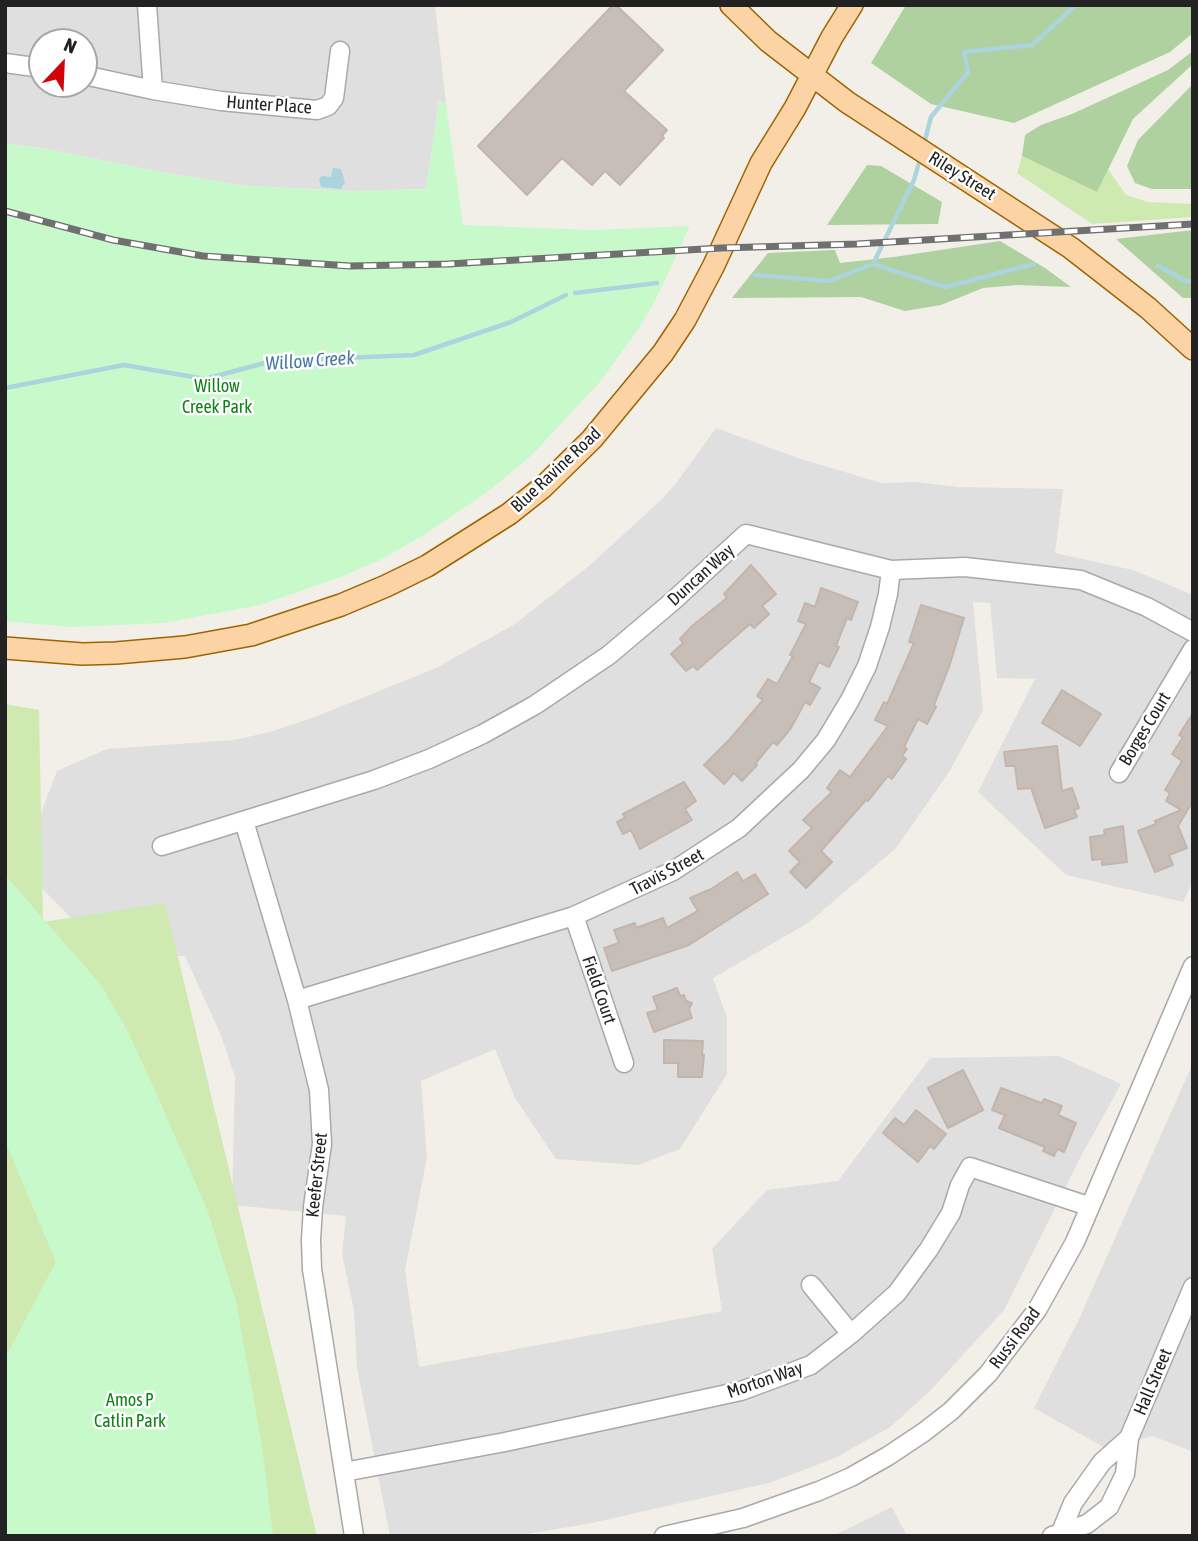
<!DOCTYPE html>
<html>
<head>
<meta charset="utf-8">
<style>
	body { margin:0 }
	#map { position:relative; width:1198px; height:1541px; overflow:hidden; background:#f2efe9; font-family:"Asap Condensed",sans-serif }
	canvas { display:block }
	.frame { position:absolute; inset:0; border:7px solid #222; pointer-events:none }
	.north { position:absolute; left:28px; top:28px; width:70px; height:70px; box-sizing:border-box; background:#fff; border:2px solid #a7a7a7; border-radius:50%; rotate:23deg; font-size:19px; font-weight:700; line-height:28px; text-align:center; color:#222 }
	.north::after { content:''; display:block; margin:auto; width:24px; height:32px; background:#d00309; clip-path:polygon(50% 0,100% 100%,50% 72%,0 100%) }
</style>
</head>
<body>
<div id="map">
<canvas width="1198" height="1541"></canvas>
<div class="frame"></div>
<div class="north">N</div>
</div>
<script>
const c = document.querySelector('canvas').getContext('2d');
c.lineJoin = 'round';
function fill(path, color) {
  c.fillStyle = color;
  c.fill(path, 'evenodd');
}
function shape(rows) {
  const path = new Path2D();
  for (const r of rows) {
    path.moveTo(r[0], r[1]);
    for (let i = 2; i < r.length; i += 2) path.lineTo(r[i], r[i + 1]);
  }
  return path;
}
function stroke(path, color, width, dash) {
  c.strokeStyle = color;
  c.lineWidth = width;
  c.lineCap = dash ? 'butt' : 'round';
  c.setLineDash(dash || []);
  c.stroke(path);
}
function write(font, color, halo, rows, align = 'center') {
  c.font = font + ' "Asap Condensed",sans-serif';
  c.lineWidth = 5;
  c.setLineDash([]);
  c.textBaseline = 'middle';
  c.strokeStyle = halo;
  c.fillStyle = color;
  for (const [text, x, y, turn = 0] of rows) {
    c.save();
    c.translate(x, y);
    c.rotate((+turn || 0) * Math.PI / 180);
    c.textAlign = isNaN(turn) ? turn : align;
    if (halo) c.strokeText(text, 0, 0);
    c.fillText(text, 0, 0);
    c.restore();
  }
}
fill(shape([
	[5,5,435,5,446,104,439,101,426,189,353,191,248,186,165,173,41,148,5,144],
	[42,42,84,42,84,84,42,84],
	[716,428,798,458,881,483,916,482,959,487,1063,489,1055,553,1133,570,1193,595,1193,881,1183,902,1066,875,978,792,1035,679,997,678,990,603,973,602,983,710,949,772,896,848,808,923,713,978,727,1018,727,1074,680,1149,638,1165,556,1159,515,1098,495,1049,421,1081,427,1157,405,1270,419,1367,722,1311,712,1249,767,1190,838,1181,930,1058,1059,1056,1121,1084,1080,1158,1004,1310,930,1391,890,1427,835,1458,769,1483,587,1524,515,1536,390,1536,357,1368,354,1310,342,1254,346,1216,232,1205,235,1077,220,1033,185,956,109,957,34,880,27,849,57,771,107,749,234,740,270,732,315,717,436,668,515,624,590,565,660,501,674,486],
	[1193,1063,1193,1452,1153,1436,1107,1449,1034,1408,1079,1319],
	[892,1507,907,1536,833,1536]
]), '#e0dfdf');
fill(shape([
	[1022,156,1097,192,1108,169,1126,195,1148,202,1193,204,1193,217,1092,224,1017,173],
	[5,704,39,710,43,922,165,903,317,1536,5,1536]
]), '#cfeab1');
fill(shape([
	[906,5,1193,5,1193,33,1170,52,1014,123,931,104,871,63],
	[1193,51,1193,64,1133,119,1097,192,1022,156,1025,135,1041,125,1072,114,1168,70],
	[1193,84,1193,189,1152,189,1135,183,1127,166,1138,140],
	[867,165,881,166,942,202,938,224,827,225],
	[1193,230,1193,298,1183,298,1116,239],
	[1000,241,1045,268,1071,287,1017,285,983,288,941,305,905,311,861,297,732,298,768,253,835,250,840,263,894,257]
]), '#afd09f');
fill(shape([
	[439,100,446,104,463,225,591,230,690,226,655,301,638,330,599,383,533,454,490,490,424,535,380,560,341,577,260,605,163,623,71,627,5,621,5,144,41,148,165,173,248,186,353,191,426,189],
	[5,875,101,985,126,1028,149,1077,207,1209,236,1302,261,1439,273,1536,5,1536,5,1358,56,1262,5,1141]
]), '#c8f9cb');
fill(shape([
	[333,168,341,169,345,182,341,189,321,187,319,178,322,176,331,177]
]), '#abd4de');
stroke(shape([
	[924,144,931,117,968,72,964,52,1032,45,1076,5,1083,5],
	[873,264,914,180,920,159],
	[1158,266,1186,281,1193,282],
	[755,275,829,281,873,264,945,287,1034,264],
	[575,293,657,283],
	[5,388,124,365,205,379,272,361,414,355,511,322,566,295]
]), '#abd4de', 4.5);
const building = shape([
	[613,5,616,5,663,50,624,91,667,130,662,136,664,138,620,185,605,171,592,185,562,158,527,195,478,146,613,5],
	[751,565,776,594,762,606,769,614,754,628,750,624,697,670,693,666,686,671,671,654,683,643,680,639,692,626,727,598,724,594,751,565],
	[821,588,858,602,851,620,847,618,836,646,839,647,829,667,819,662,809,682,820,688,810,705,805,702,791,728,777,745,773,742,755,764,757,765,742,781,734,773,724,784,704,765,730,739,763,700,757,696,768,679,777,684,793,656,790,655,806,624,798,621,805,603,815,607,821,588],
	[921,605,964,618,949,667,934,705,936,707,927,724,918,719,904,747,907,749,902,756,906,759,892,779,888,776,868,801,866,800,821,851,832,862,806,888,790,872,800,862,789,851,812,828,803,820,832,792,827,788,832,781,840,770,850,777,888,726,875,720,884,702,887,704,914,643,909,642,921,605],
	[1062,690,1101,714,1080,746,1042,723,1062,690],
	[1193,713,1193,801,1178,826,1187,848,1169,855,1173,865,1155,872,1138,831,1156,824,1155,821,1181,810,1166,801,1170,793,1165,790,1182,761,1172,754,1183,737,1179,735,1193,713],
	[1057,746,1062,791,1072,788,1079,808,1074,810,1077,817,1045,828,1031,788,1018,789,1015,766,1006,766,1004,752,1057,746],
	[684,782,696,801,685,809,692,820,640,849,631,830,623,834,617,822,625,818,623,814,684,782],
	[1123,826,1127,862,1102,865,1102,859,1092,860,1090,837,1105,835,1104,830,1123,826],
	[737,872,743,881,755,874,768,894,689,945,612,971,604,948,619,943,614,930,635,923,636,928,663,918,667,928,698,911,690,898,711,889,737,872],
	[677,988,680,996,684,995,686,1001,692,1003,689,1009,692,1018,654,1032,647,1013,658,1010,653,997,677,988],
	[664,1040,703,1041,702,1055,704,1055,702,1077,678,1077,678,1063,664,1063,664,1040],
	[963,1070,983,1110,948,1128,928,1088,963,1070],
	[1001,1088,1042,1103,1044,1099,1062,1106,1058,1115,1076,1123,1064,1152,1057,1149,1054,1156,1043,1151,1045,1147,999,1128,1005,1115,992,1110,1001,1088],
	[916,1110,946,1134,934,1149,930,1146,918,1162,883,1133,895,1118,904,1125,916,1110]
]);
fill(building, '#c7beb8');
stroke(building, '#c3b5ab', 2);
const minor = shape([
	[147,5,153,90],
	[5,63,42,68],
	[84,75,153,90,221,101,317,110,328,106,334,98,340,51],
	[1119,773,1193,649],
	[244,821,297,1000,319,1090,322,1144,313,1207,311,1240,312,1269,354,1536],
	[162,846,374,780,429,759,483,734,535,705,609,655,673,601,746,534,891,570,965,567,1081,580,1147,607,1193,632],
	[574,916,624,1063],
	[297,1000,574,916,673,871,739,828,801,770,826,740,850,700,867,666,880,627,888,594,891,570],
	[811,1285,851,1334],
	[344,1472,505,1442,741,1391,811,1365,851,1334,897,1293,929,1249,951,1213,960,1185,970,1167,1088,1206],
	[1061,1532,1073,1503,1102,1462,1129,1438],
	[664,1536,743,1518,819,1491,851,1477,888,1456,924,1432,951,1411,988,1374,1037,1310,1075,1242,1193,966],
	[1052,1536,1087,1524,1109,1507,1125,1474,1129,1438,1193,1287]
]);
const major = shape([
	[731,5,768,41,847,102,1071,248,1148,308,1193,349],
	[5,648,82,654,116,653,185,647,251,635,341,605,386,586,427,566,509,514,543,487,592,439,663,353,685,320,713,267,761,163,795,108,832,37,852,5]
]);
stroke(minor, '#a9a9a9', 21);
stroke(major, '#9d6502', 24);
stroke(minor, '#fff', 18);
stroke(major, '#fbd3a5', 21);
const rail = shape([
	[5,211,113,240,203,256,350,266,448,264,721,248,857,244,1193,224]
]);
stroke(rail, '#707070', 7);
stroke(rail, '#fff', 4.5, [13]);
write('18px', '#222', '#fff', [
	["Hunter Place",269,105,4],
	["Riley Street",962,176,32],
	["Blue Ravine Road",556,470,-43],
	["Duncan Way",701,575,-42],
	["Borges Court",1145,729,-59],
	["Travis Street",667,872,-28],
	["Field Court",599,990,71],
	["Keefer Street",317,1175,-84],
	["Russi Road",1015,1338,-53],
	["Morton Way",765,1380,-19],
	["Hall Street",1153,1382,-67]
]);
write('18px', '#0e8214', '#fff', [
	["Willow",217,386],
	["Creek Park",217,407],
	["Amos P",130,1400],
	["Catlin Park",130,1421]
]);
write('italic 19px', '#4878a1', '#fff', [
	["Willow Creek",310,361,-4]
]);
</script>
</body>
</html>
